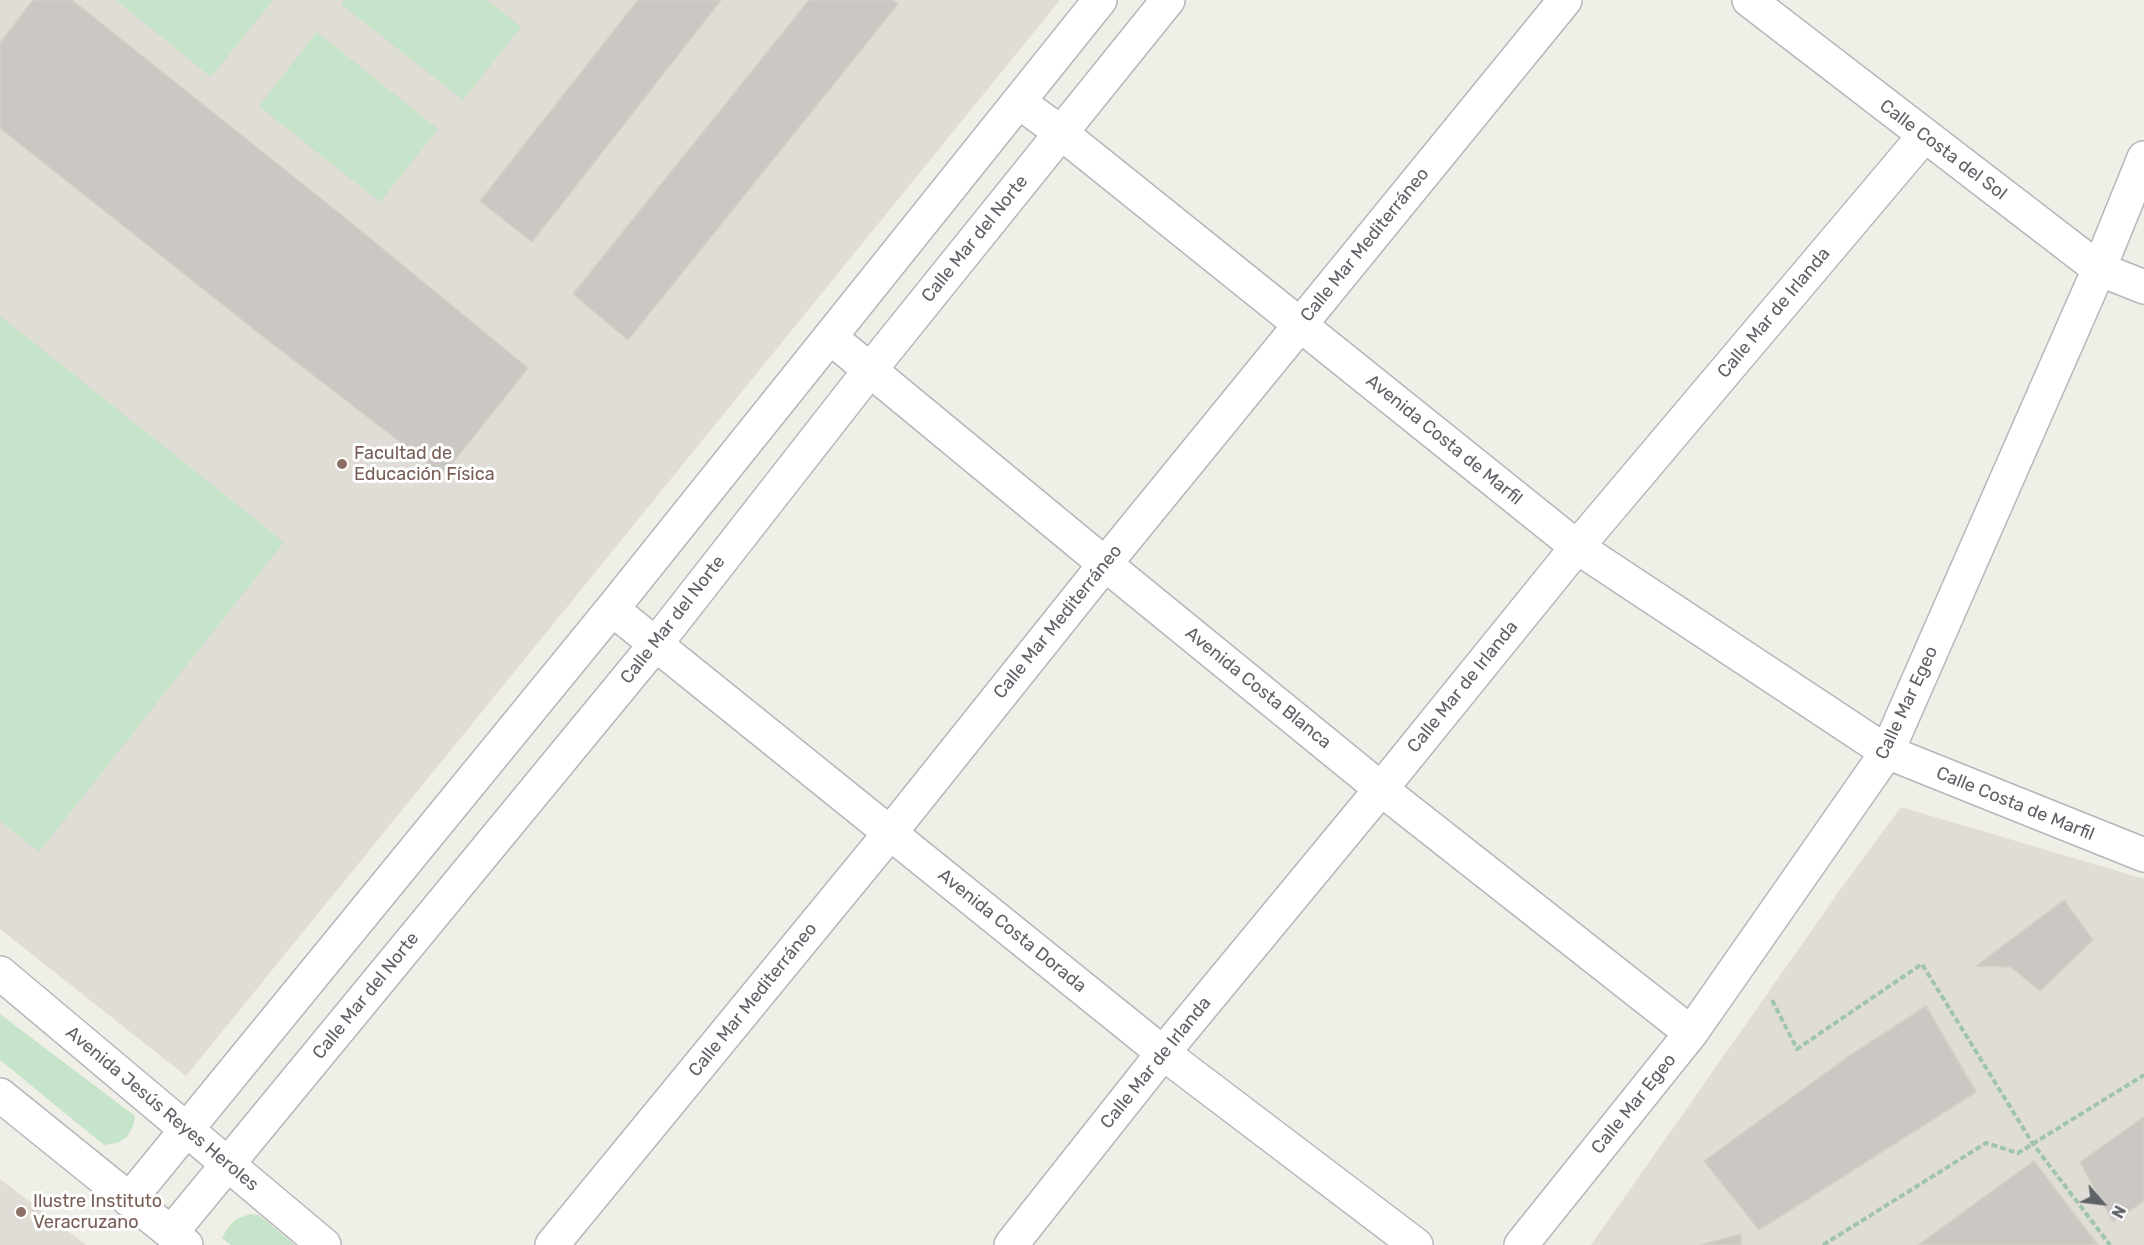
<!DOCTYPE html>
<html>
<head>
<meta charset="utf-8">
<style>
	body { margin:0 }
	#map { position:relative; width:2144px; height:1245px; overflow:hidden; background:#efeee7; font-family:Rubik,sans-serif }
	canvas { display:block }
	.north { position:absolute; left:2072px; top:1173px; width:60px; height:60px; -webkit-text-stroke:4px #fff; paint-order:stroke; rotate:118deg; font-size:16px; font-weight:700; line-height:24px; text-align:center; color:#5e6166 }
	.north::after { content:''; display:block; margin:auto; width:21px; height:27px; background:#5e6166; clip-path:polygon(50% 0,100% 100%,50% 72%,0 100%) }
</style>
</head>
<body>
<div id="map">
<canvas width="2144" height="1245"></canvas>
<div class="north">N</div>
</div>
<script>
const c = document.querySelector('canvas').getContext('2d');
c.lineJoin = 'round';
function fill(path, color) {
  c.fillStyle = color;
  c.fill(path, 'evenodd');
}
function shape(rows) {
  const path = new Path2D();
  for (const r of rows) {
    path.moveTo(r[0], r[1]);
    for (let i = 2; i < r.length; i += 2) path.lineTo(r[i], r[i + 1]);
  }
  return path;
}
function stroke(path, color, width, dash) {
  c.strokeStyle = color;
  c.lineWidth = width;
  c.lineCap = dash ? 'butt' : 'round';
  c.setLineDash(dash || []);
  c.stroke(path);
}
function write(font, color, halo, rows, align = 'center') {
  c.font = font + ' Rubik,sans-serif';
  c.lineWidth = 6;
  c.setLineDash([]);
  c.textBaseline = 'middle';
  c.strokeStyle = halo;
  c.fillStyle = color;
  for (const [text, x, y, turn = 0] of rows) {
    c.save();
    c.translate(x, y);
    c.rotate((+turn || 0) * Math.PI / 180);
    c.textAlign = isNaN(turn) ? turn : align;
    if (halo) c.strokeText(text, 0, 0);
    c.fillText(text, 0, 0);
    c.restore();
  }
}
fill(shape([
	[0,0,1060,0,186,1076,0,929],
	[1901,807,2144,879,2144,1245,1591,1245,1840,890],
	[0,1179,86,1245,0,1245]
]), '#dfddd5');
fill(shape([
	[116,0,273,0,211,77],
	[344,0,487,0,521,27,463,100,341,4],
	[317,32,438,129,380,202,259,106],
	[0,316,284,542,39,852,0,821],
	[0,1014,135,1116,133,1126,127,1137,117,1143,104,1145,0,1060],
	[249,1214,259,1215,295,1245,231,1245,222,1238,227,1229,235,1220]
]), '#c6e4c9');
const building = shape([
	[33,0,72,0,344,217,528,368,443,475,265,338,0,128,0,43,33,0],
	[638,0,721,0,532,242,480,201,638,0],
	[809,0,892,0,898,4,628,340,573,294,809,0],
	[2064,900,2093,940,2040,991,2011,967,1976,966,2064,900],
	[1926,1006,1976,1092,1759,1230,1704,1161,1849,1056,1926,1006],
	[2144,1117,2144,1201,2113,1222,2080,1162,2144,1117],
	[2034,1161,2098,1245,1918,1245,2034,1161],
	[1741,1234,1741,1245,1700,1245,1741,1234]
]);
fill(building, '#cbc8c4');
stroke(building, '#d3d0c6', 1.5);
const minor = shape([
	[1749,0,2099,269,2144,287],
	[1019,102,1060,132,1577,547,1887,752,2144,855],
	[830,337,1105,564,1381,789,1691,1033],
	[612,609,1163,1053,1416,1245],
	[0,973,324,1245],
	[0,1095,186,1245],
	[129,1200,612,609,1100,0],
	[171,1233,655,645,870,370,1168,0],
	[552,1245,890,833,1105,564,1565,0],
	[1011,1245,1163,1053,1381,789,1577,547,1924,136],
	[1521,1245,1691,1033,1887,752,2099,269,2144,158]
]);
stroke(minor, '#b4b6ba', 36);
stroke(shape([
	[1772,1000,1797,1049,1922,964,2033,1144,2110,1245],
	[1823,1245,1986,1143,2018,1153,2144,1075]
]), '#a0c4ae', 4, [6, 3]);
stroke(minor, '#fff', 33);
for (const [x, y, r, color] of [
	[342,464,6,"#8d6e63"],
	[21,1212,6,"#8d6e63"]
]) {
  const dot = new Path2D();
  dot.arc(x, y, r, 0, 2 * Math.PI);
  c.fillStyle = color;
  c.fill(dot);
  stroke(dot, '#fff', 2);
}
write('18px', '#5e6166', '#fff', [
	["Calle Costa del Sol",1943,150,37],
	["Calle Mar del Norte",975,239,-51],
	["Calle Mar Mediterráneo",1365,245,-51],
	["Calle Mar de Irlanda",1774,313,-50],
	["Avenida Costa de Marfil",1444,440,39],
	["Calle Mar del Norte",673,620,-52],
	["Calle Mar Mediterráneo",1058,622,-51],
	["Calle Mar de Irlanda",1463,687,-51],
	["Avenida Costa Blanca",1258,688,39],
	["Calle Mar Egeo",1907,703,-65],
	["Calle Costa de Marfil",2015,804,22],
	["Avenida Costa Dorada",1012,931,39],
	["Calle Mar del Norte",366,996,-51],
	["Calle Mar Mediterráneo",753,1000,-51],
	["Calle Mar de Irlanda",1156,1063,-51],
	["Calle Mar Egeo",1634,1104,-51],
	["Avenida Jesús Reyes Heroles",162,1109,40]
]);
write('18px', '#785e54', '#fff', [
	["Facultad de",354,454],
	["Educación Física",354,475],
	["Ilustre Instituto",33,1202],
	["Veracruzano",33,1223]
], 'left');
</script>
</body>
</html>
